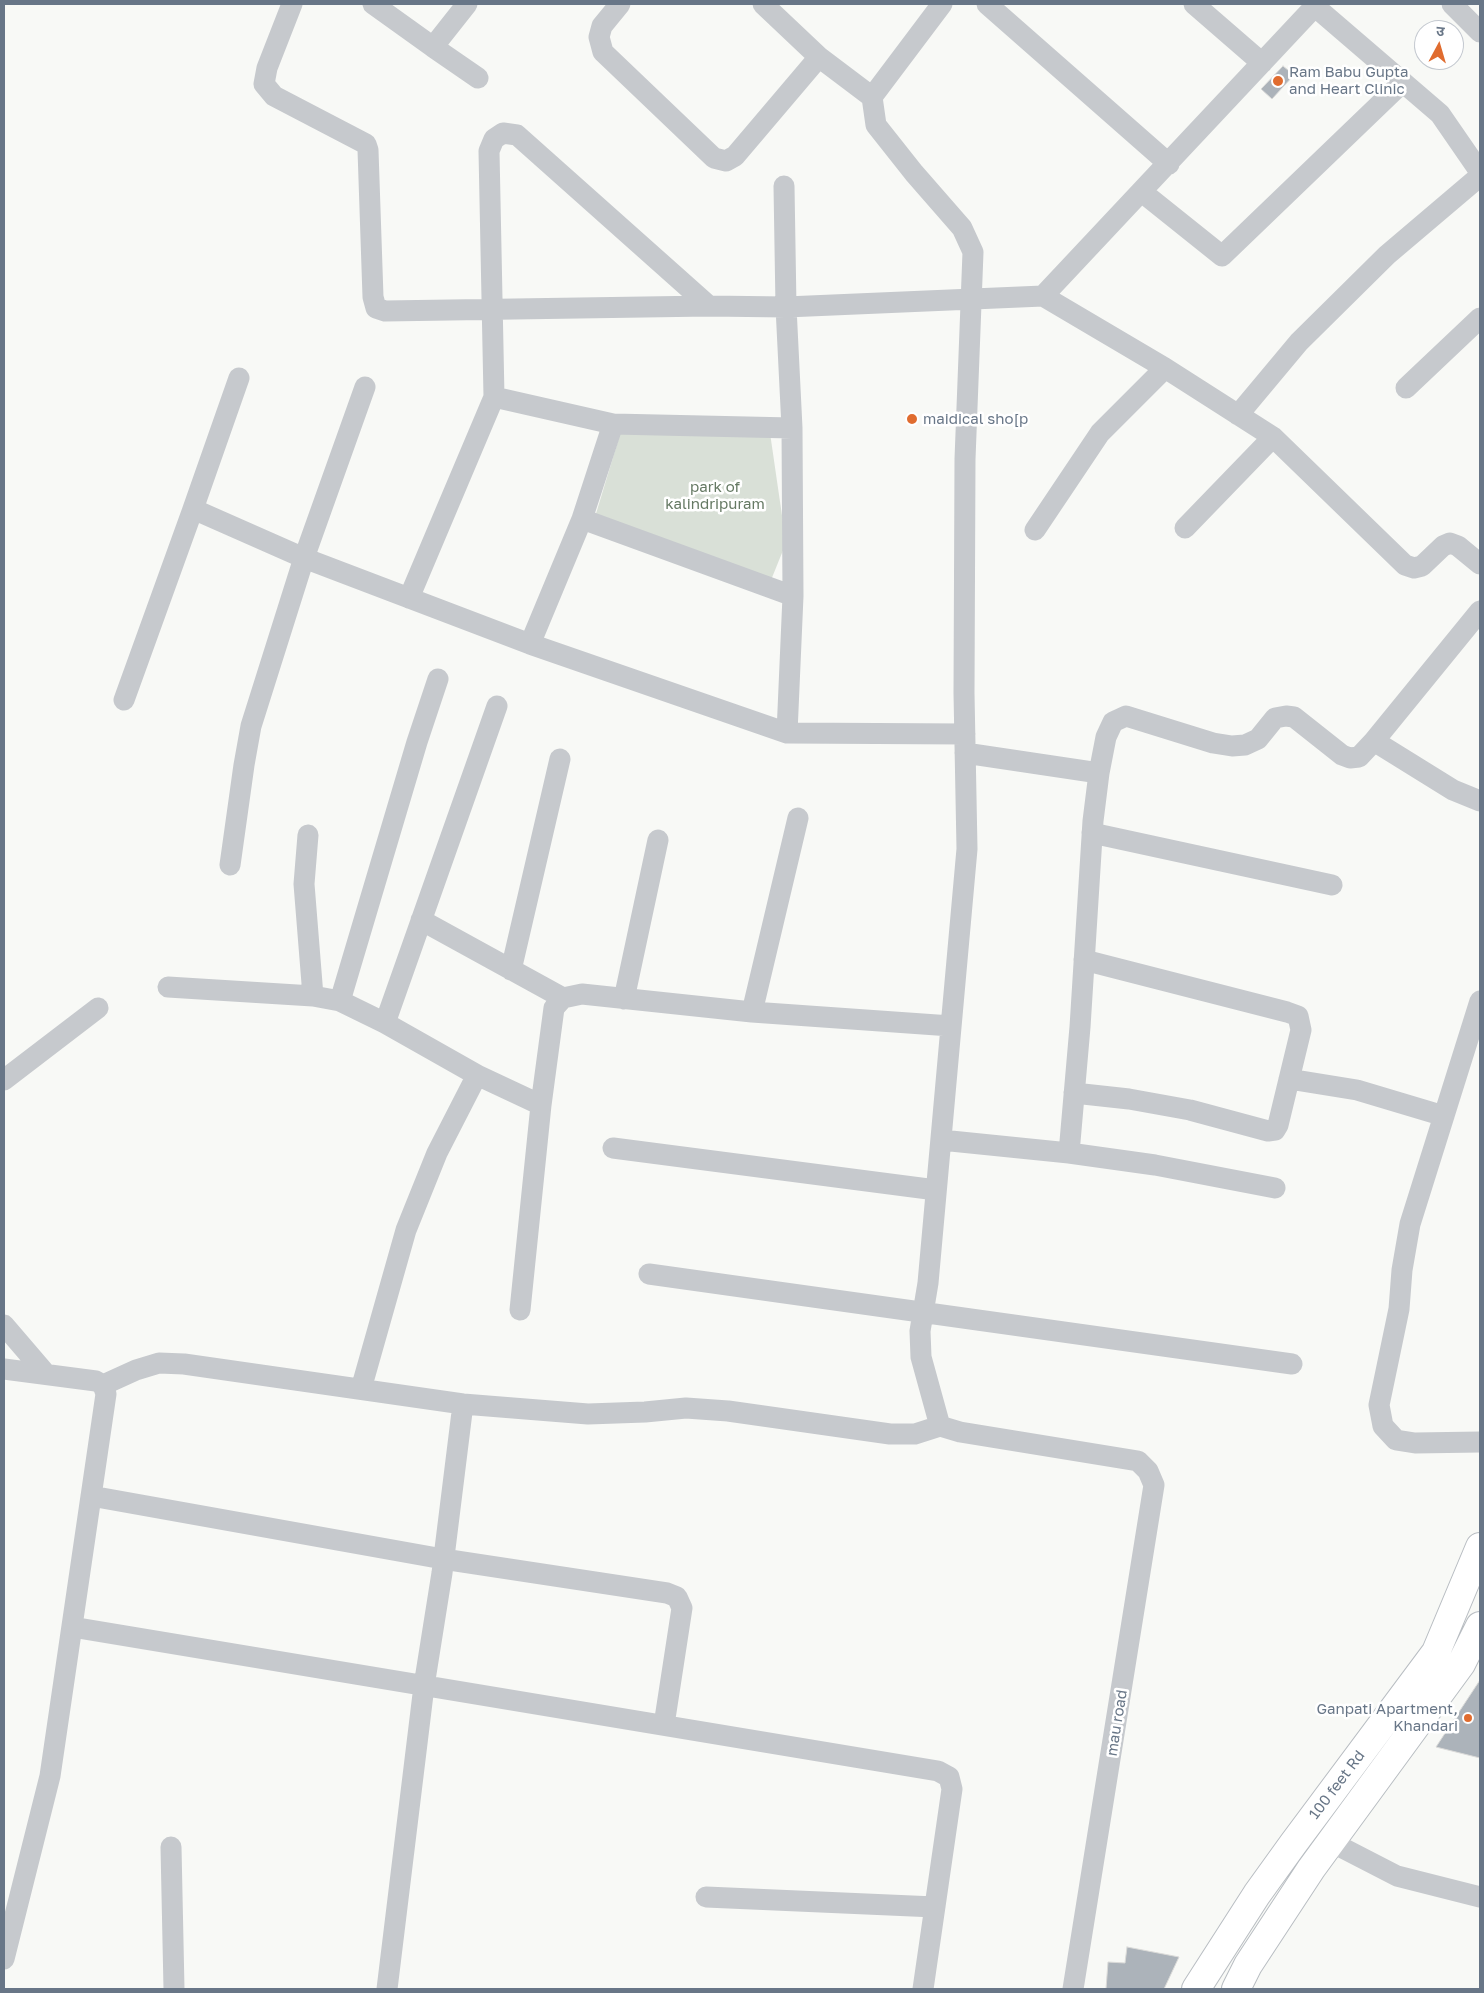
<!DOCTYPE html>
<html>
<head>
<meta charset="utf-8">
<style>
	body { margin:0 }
	#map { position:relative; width:1484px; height:1993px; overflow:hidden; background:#f8f9f6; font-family:"Golos Text","Noto Sans Devanagari",sans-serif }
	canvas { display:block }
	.frame { position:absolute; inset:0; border:5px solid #687687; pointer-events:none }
	.north { position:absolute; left:1414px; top:20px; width:50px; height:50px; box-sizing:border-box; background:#fff; border:1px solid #c3c8cf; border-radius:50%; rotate:6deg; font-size:14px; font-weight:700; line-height:20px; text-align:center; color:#687687 }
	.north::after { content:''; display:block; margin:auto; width:18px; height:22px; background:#e06c2f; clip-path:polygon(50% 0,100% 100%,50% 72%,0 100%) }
</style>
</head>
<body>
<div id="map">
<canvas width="1484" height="1993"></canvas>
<div class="frame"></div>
<div class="north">उ</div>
</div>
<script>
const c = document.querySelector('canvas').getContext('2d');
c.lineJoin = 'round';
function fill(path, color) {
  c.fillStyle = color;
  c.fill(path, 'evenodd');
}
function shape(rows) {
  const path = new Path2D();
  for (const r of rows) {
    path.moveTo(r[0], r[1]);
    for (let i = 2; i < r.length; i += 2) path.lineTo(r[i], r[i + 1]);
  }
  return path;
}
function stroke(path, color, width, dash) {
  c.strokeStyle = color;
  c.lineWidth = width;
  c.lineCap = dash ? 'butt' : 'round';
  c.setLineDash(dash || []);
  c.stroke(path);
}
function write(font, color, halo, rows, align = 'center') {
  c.font = font + ' "Golos Text",sans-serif';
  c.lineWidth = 5;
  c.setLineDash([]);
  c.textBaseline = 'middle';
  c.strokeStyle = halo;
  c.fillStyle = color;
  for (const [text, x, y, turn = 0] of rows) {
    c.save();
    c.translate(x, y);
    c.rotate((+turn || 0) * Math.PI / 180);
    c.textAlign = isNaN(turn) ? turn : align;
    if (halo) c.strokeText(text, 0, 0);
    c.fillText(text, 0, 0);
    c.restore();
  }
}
fill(shape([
	[621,431,770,433,786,543,769,585,595,517]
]), '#d9e0d7');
const building = shape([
	[1283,66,1294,75,1272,99,1261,89,1283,66],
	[1480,1680,1480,1758,1436,1747,1480,1680],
	[1127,1947,1179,1957,1164,1989,1106,1989,1108,1962,1125,1963,1127,1947]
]);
fill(building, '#acb3ba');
stroke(building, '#dadad8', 1);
const secondary = shape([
	[1196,1989,1257,1894,1293,1844,1436,1652,1480,1547],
	[1236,1989,1248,1965,1311,1869,1461,1664,1480,1626]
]);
stroke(secondary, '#b8bdc2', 30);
stroke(shape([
	[292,4,267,68,264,84,274,96,366,144,368,150,373,297,376,308,385,311,709,306,786,307,1043,296,1317,4],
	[373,4,433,47,467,4],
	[620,4,602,26,599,37,603,52,714,158,726,161,735,156,819,57,763,4],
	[942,4,872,97,876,125,914,173,962,228,973,252,965,459,964,693,967,849,928,1283,920,1331,921,1357,940,1426,960,1432,1138,1461,1148,1471,1154,1485,1073,1989],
	[987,4,1169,164],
	[1194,4,1262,63],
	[1312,4,1440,114,1480,172],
	[1452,4,1480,32],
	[433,47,478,78],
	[819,57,872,97],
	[784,186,786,307,792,428],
	[1142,192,1222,256,1403,82],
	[1043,296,1165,368,1273,437,1405,565,1414,568,1422,566,1443,546,1450,543,1458,546,1480,564],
	[239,378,193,509,304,558,530,644,787,733,965,734],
	[1406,388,1480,318],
	[1238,415,1299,342,1387,255,1480,176],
	[613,424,582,519,793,596,792,428,613,424,494,397,489,151,494,139,503,133,517,135,709,306],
	[1185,528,1273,437],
	[1035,530,1100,433,1165,368],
	[409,598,494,397],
	[1480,611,1374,741,1453,790,1480,801],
	[530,644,582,519],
	[124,700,193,509],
	[787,733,793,596],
	[965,753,1099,773],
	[1092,833,1332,885],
	[308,835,304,884,313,996],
	[230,865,244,765,251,726,304,558,365,387],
	[421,920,563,998],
	[511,970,560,759],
	[168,987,313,996,340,1001,385,1023,477,1075],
	[624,999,658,840],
	[340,1001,417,742,438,679],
	[1480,1001,1410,1224,1402,1270,1399,1309,1379,1405,1383,1426,1396,1440,1415,1443,1480,1442],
	[752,1012,798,818],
	[385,1023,497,706],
	[1289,1079,1357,1090,1444,1116],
	[4,1080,98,1008],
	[1074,1093,1129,1099,1190,1110,1268,1131,1275,1130,1278,1125,1301,1030,1298,1016,1287,1012,1084,960],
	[541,1105,554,1008,563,998,582,994,752,1012,951,1026],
	[941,1140,1069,1153,1155,1165,1275,1188],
	[613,1148,936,1190],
	[1069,1153,1080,1027,1093,821,1099,773,1106,737,1113,722,1126,716,1213,743,1232,746,1245,745,1258,739,1275,718,1286,716,1294,717,1342,755,1350,758,1359,757,1374,741],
	[649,1274,1292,1364],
	[4,1325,46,1374],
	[4,1369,96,1381,103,1385,106,1394,50,1776,4,1959],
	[103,1385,136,1370,159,1363,184,1364,463,1404,588,1414,645,1412,686,1408,728,1411,890,1434,915,1434,940,1426],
	[361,1389,406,1230,437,1153,477,1075,541,1105,520,1310],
	[91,1496,443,1559,667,1593,677,1597,682,1608,664,1725],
	[72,1627,938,1771,949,1777,952,1789,923,1989],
	[1331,1842,1397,1876,1480,1897],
	[171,1847,174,1989],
	[706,1897,935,1907],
	[387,1989,424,1686,442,1573,463,1404]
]), '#c6c9cd', 21);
stroke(secondary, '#fff', 28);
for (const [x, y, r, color] of [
	[1278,81,6,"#e06c2f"],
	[912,419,6,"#e06c2f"],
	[1468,1718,5,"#e06c2f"]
]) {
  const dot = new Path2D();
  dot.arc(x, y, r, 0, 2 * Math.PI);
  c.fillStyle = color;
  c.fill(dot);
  stroke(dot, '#fff', 2);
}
write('15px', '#687687', '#fff', [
	["Ram Babu Gupta",1289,72],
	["and Heart Clinic",1289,89],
	["maidical sho[p",923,419],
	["Ganpati Apartment,",1458,1709,"right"],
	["Khandari",1458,1726,"right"]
], 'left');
write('15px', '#657963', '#fff', [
	["park of",715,487],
	["kalindripuram",715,504]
]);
write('15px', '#687687', '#fff', [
	["mau road",1117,1723,-81],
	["100 feet Rd",1337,1785,-53]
]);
</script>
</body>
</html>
